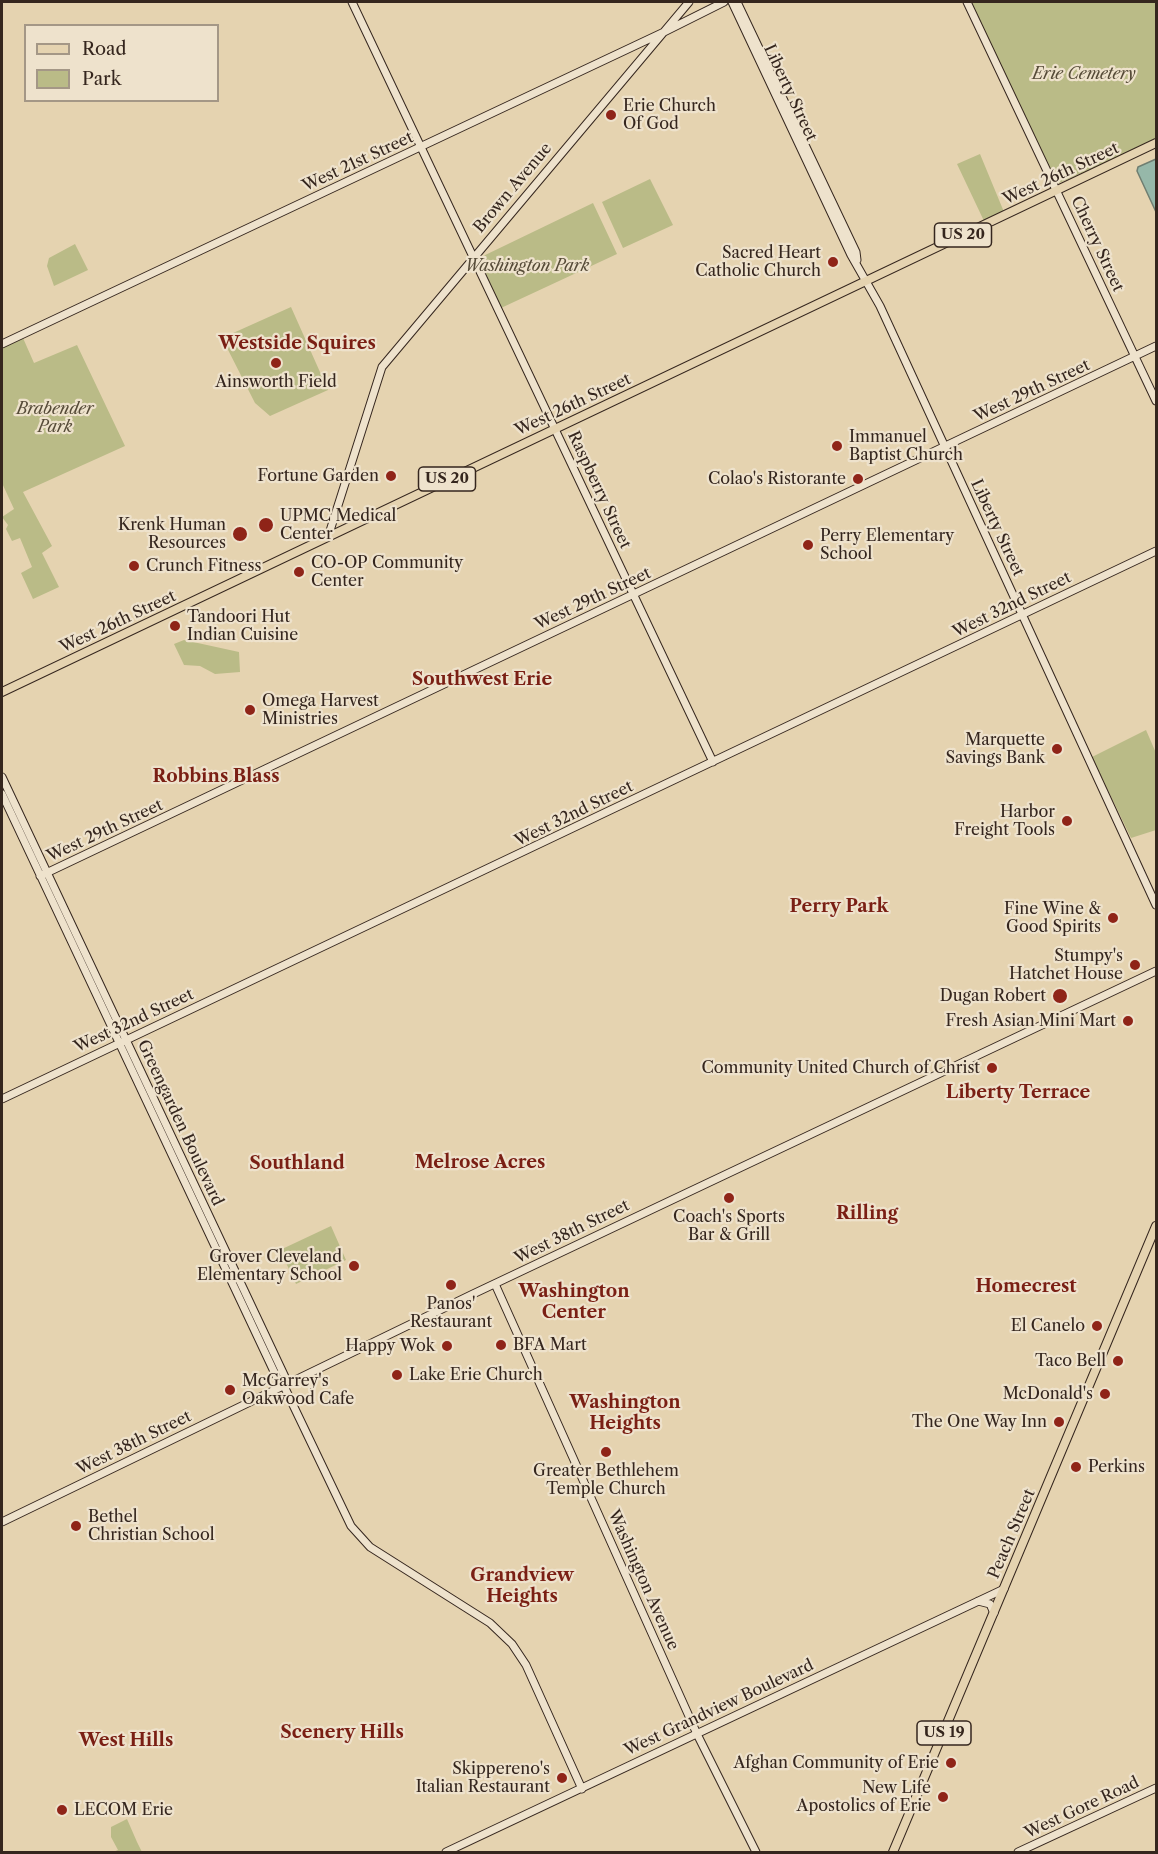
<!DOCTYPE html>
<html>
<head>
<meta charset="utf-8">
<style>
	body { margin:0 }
	#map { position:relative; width:1158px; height:1854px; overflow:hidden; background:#e5d3b0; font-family:"Libre Caslon Text",serif }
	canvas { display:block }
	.frame { position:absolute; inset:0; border:3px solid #35261e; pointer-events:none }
	.legend { position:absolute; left:24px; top:24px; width:195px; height:78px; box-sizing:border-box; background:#eee2cc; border:2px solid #a49786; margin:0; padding:8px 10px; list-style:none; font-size:18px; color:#35261e }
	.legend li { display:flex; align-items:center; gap:12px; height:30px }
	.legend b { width:30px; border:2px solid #a49786 }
</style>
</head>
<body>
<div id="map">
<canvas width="1158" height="1854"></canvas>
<div class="frame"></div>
<ul class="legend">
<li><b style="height:8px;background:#e5d3b0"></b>Road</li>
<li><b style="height:16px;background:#babb87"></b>Park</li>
</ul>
</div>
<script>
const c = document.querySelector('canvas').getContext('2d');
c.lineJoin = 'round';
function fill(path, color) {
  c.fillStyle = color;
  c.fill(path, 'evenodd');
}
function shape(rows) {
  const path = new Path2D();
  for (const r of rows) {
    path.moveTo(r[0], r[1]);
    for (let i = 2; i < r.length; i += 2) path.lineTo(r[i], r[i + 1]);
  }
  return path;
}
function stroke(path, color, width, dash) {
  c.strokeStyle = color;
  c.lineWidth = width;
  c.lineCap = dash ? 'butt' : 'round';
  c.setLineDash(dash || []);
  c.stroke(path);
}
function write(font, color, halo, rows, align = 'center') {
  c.font = font + ' "Libre Caslon Text",serif';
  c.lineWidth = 4.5;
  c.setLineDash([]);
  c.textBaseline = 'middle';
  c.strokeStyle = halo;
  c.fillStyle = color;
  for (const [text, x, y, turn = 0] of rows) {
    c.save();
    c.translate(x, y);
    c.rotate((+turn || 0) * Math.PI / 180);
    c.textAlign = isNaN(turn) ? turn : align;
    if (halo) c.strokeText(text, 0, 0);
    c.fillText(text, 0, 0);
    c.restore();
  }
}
fill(shape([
	[970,2,1156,2,1156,140,1057,184],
	[980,154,1004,212,984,221,957,164],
	[650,179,673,225,623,248,602,202],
	[593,203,617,254,501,308,479,258],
	[75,244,88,270,54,286,47,266,49,258],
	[291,307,328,390,270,416,255,403,222,338],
	[23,338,34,363,77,345,125,446,23,492,52,546,42,553,59,587,33,599,21,573,32,567,20,538,12,541,6,529,8,525,2,517,14,509,2,483,2,347],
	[184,640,239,652,240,672,215,674,200,666,184,665,174,644],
	[1146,730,1156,753,1156,830,1131,838,1092,757],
	[331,1226,346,1260,296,1284,280,1250],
	[127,1819,137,1842,142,1852,113,1852,118,1850,111,1837,111,1827]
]), '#babb87');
const water = shape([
	[1156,159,1156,212,1137,171,1138,167,1156,159]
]);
fill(water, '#96b8a9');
stroke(water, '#6f7e71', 1.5);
const secondary = shape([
	[352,2,713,762],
	[732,2,851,255,880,306,1156,905],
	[737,2,856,252,857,260],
	[967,2,1156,401],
	[2,344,664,32,724,2],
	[328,537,382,367,689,2],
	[2,777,285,1377,282,1381],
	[2,794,278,1380,282,1381],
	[40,876,1156,346],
	[2,1099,1156,551],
	[495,1284,697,1734,756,1852],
	[283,1384,351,1526,370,1547,490,1623,512,1644,526,1665,582,1789],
	[2,1522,473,1294,1156,971],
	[978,1601,990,1604,994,1613],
	[446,1852,1004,1589],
	[1018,1852,1156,1788]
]);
const primary = shape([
	[2,692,1156,143],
	[893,1852,1156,1226]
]);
stroke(secondary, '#35261e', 9);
stroke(primary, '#35261e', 10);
stroke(secondary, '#eee2cc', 7);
stroke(primary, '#e5d3b0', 8);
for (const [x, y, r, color] of [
	[611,115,6,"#8f2418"],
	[833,262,6,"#8f2418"],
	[276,363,6,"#8f2418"],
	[837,446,6,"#8f2418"],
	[391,476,6,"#8f2418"],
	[858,479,6,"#8f2418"],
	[266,525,8,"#8f2418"],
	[240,534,8,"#8f2418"],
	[808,545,6,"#8f2418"],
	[134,566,6,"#8f2418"],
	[299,572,6,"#8f2418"],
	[175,626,6,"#8f2418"],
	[250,710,6,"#8f2418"],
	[1057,749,6,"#8f2418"],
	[1067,821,6,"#8f2418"],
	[1113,918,6,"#8f2418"],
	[1135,965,6,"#8f2418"],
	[1060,996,8,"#8f2418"],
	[1128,1021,6,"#8f2418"],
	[992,1068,6,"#8f2418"],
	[729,1198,6,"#8f2418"],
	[354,1266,6,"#8f2418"],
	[451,1285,6,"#8f2418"],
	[1097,1326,6,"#8f2418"],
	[501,1345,6,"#8f2418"],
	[447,1346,6,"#8f2418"],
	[1118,1361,6,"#8f2418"],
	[397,1375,6,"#8f2418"],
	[230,1390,6,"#8f2418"],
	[1105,1394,6,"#8f2418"],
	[1059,1422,6,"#8f2418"],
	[606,1452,6,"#8f2418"],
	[1076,1467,6,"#8f2418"],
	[76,1526,6,"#8f2418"],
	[951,1763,6,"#8f2418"],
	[562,1778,6,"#8f2418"],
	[943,1797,6,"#8f2418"],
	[62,1810,6,"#8f2418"]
]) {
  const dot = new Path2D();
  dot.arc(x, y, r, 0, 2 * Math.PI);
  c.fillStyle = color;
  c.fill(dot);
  stroke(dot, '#eee2cc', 2);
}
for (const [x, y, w] of [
	[963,235,57],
	[447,479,57],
	[944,1733,54]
]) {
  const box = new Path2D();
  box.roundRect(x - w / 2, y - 12, w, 24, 4.5);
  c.fillStyle = '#eee2cc';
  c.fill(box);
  stroke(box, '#35261e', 1.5);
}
write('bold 15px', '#35261e', null, [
	["US 20",963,235],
	["US 20",447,479],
	["US 19",944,1733]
]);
write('italic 16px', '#564b38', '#eee2cc', [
	["Erie Cemetery",1084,74],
	["Washington Park",527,266],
	["Brabender",55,409],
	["Park",55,427]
]);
write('16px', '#35261e', '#eee2cc', [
	["Liberty Street",790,93,65],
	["West 21st Street",358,162,-25],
	["West 26th Street",1061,174,-25],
	["Brown Avenue",513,188,-50],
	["Cherry Street",1097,244,65],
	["West 29th Street",1032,391,-25],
	["West 26th Street",573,405,-25],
	["Raspberry Street",599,490,65],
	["Liberty Street",997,528,65],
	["West 29th Street",593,599,-25],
	["West 32nd Street",1012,605,-26],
	["West 26th Street",118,622,-25],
	["West 32nd Street",574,814,-26],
	["West 29th Street",105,831,-25],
	["West 32nd Street",134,1021,-25],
	["Greengarden Boulevard",180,1123,65],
	["West 38th Street",572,1232,-26],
	["West 38th Street",134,1443,-26],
	["Peach Street",1012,1534,-67],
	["Washington Avenue",643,1580,66],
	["West Grandview Boulevard",719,1708,-25],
	["West Gore Road",1082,1808,-25]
]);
write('16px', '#35261e', '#eee2cc', [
	["Erie Church",623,106,"left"],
	["Of God",623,124,"left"],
	["Sacred Heart",821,253],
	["Catholic Church",821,271],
	["Ainsworth Field",276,382,"center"],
	["Immanuel",849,437,"left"],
	["Baptist Church",849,455,"left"],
	["Fortune Garden",379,476],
	["Colao's Ristorante",846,479],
	["UPMC Medical",280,516,"left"],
	["Center",280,534,"left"],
	["Krenk Human",226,525],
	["Resources",226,543],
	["Perry Elementary",820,536,"left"],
	["School",820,554,"left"],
	["CO-OP Community",311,563,"left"],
	["Center",311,581,"left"],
	["Crunch Fitness",146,566,"left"],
	["Tandoori Hut",187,617,"left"],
	["Indian Cuisine",187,635,"left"],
	["Omega Harvest",262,701,"left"],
	["Ministries",262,719,"left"],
	["Marquette",1045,740],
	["Savings Bank",1045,758],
	["Harbor",1055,812],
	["Freight Tools",1055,830],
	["Fine Wine &",1101,909],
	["Good Spirits",1101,927],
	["Stumpy's",1123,956],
	["Hatchet House",1123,974],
	["Dugan Robert",1046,996],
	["Fresh Asian Mini Mart",1116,1021],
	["Community United Church of Christ",980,1068],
	["Coach's Sports",729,1217,"center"],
	["Bar & Grill",729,1235,"center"],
	["Grover Cleveland",342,1257],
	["Elementary School",342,1275],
	["Panos'",451,1304,"center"],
	["Restaurant",451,1322,"center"],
	["El Canelo",1085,1326],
	["BFA Mart",513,1345,"left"],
	["Happy Wok",435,1346],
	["Taco Bell",1106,1361],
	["Lake Erie Church",409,1375,"left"],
	["McGarrey's",242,1381,"left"],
	["Oakwood Cafe",242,1399,"left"],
	["McDonald's",1093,1394],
	["The One Way Inn",1047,1422],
	["Perkins",1088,1467,"left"],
	["Greater Bethlehem",606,1471,"center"],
	["Temple Church",606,1489,"center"],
	["Bethel",88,1517,"left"],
	["Christian School",88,1535,"left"],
	["Afghan Community of Erie",939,1763],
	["Skippereno's",550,1769],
	["Italian Restaurant",550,1787],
	["New Life",931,1788],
	["Apostolics of Erie",931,1806],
	["LECOM Erie",74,1810,"left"]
], 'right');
write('bold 18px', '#7a1f14', '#eee2cc', [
	["Westside Squires",297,344],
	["Southwest Erie",482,680],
	["Robbins Blass",216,777],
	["Perry Park",839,907],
	["Liberty Terrace",1018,1093],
	["Melrose Acres",480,1163],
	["Southland",297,1164],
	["Rilling",867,1214],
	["Homecrest",1026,1287],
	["Washington",574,1292],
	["Center",574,1313],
	["Washington",625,1403],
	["Heights",625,1424],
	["Grandview",522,1576],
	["Heights",522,1597],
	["Scenery Hills",342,1733],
	["West Hills",126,1741]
]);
</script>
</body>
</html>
